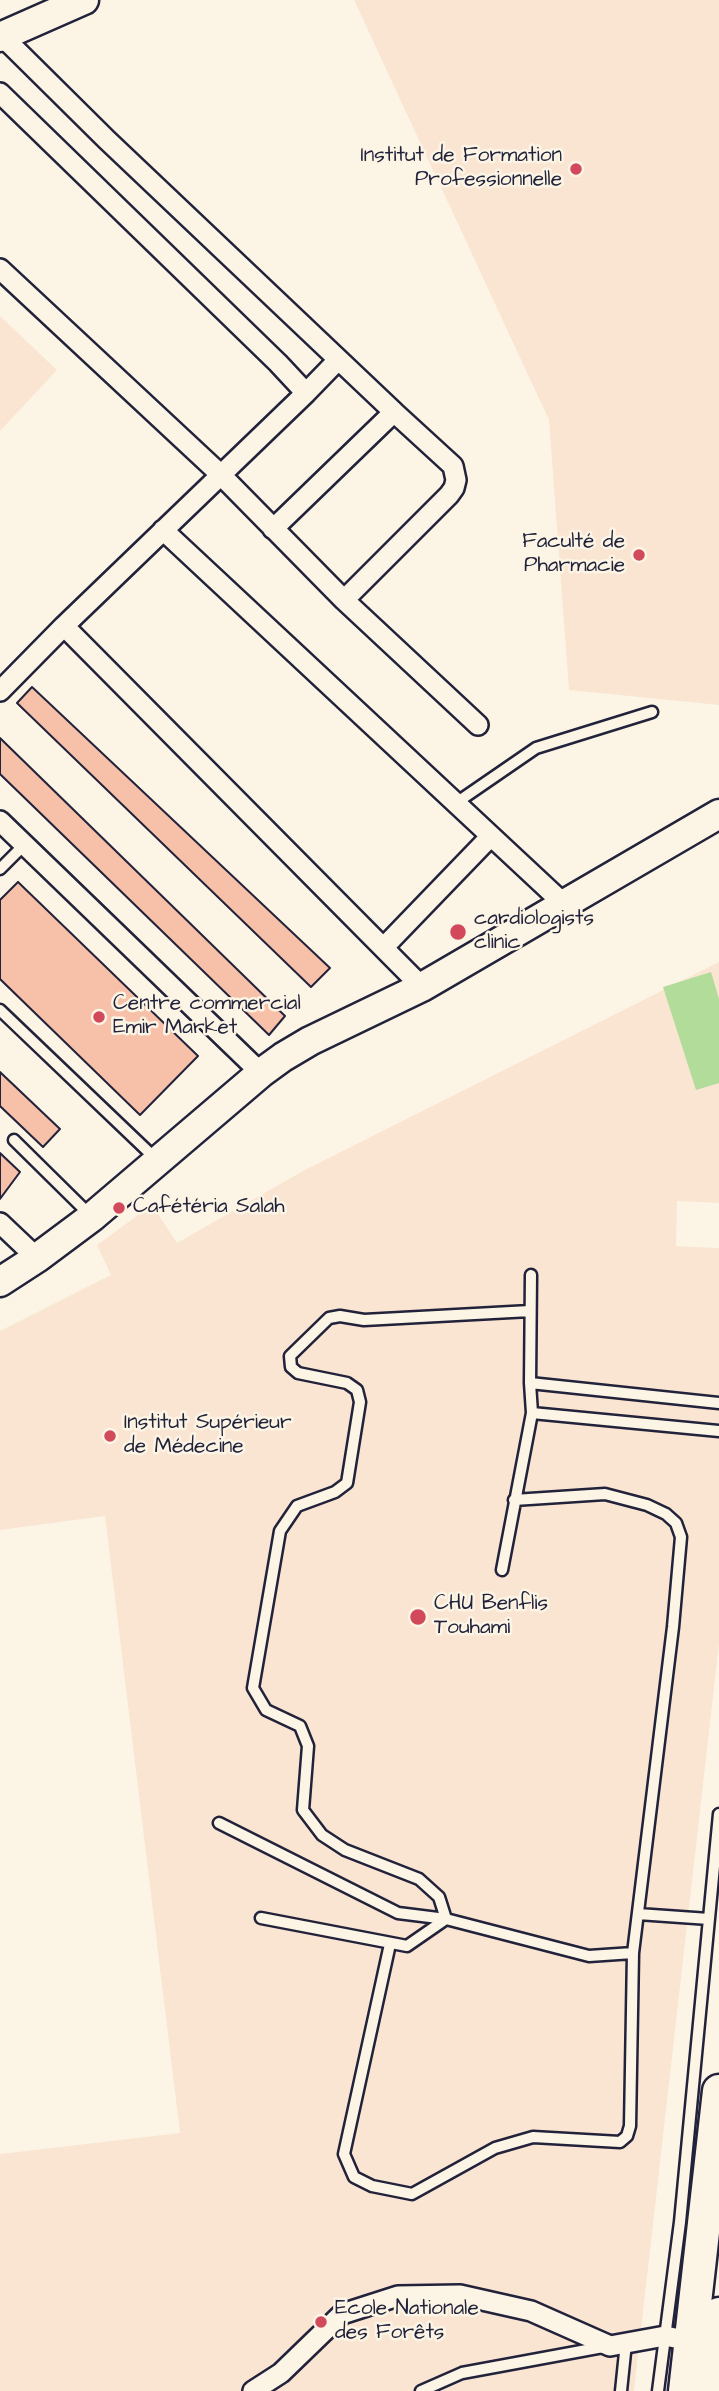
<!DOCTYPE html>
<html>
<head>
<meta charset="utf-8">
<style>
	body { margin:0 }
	canvas { display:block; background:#fcf5e5 }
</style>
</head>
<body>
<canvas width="719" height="2391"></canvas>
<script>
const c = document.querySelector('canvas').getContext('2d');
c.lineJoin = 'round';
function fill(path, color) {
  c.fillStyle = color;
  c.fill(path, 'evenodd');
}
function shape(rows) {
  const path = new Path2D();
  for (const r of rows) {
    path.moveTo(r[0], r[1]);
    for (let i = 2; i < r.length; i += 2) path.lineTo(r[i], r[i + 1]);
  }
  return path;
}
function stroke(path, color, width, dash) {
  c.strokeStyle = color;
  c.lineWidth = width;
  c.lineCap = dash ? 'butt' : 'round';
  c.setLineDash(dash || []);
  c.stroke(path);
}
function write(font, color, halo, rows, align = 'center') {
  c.font = font + ' "Architects Daughter",sans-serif';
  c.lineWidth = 5;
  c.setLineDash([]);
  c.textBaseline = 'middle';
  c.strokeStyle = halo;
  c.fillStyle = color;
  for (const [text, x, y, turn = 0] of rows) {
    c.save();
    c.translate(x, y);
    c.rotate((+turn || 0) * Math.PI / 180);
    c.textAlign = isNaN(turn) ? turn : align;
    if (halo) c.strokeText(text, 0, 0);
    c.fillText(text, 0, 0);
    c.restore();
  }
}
fill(shape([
	[354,0,719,0,719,705,569,690,549,420],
	[0,316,57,370,0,431],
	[719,962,719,1203,677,1201,676,1246,719,1248,719,1644,634,2391,0,2391,0,2154,180,2133,105,1516,0,1530,0,1331,111,1275,97,1245,152,1205,177,1243,303,1171]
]), '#fae5d3');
fill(shape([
	[711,972,719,999,719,1083,696,1090,663,987]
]), '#b1dc9a');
const building = shape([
	[32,687,330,968,311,987,17,703,32,687],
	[0,738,285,1016,269,1035,0,774,0,738],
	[18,882,198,1056,140,1115,0,979,0,900,18,882],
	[0,1072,60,1129,43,1147,0,1106,0,1072],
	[0,1153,20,1172,0,1199,0,1153]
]);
fill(building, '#f6c1a8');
stroke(building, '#22223b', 2);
const lane = shape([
	[456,803,536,748,652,712],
	[0,869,23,846],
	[0,1010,157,1160],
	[14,1140,91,1216],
	[530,1383,719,1403],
	[532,1413,719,1431],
	[502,1570,532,1413,530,1383,531,1275],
	[219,1823,398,1913,446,1919,589,1956,633,1953],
	[638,1914,709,1919],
	[261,1918,407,1946,446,1919,439,1897,419,1879,345,1850,322,1835,303,1810,308,1746,300,1726,266,1710,253,1688,280,1531,297,1506,335,1492,347,1483,360,1402,357,1390,347,1383,298,1373,291,1367,290,1356,329,1318,340,1316,364,1320,530,1311],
	[390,1944,344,2154,354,2177,372,2186,412,2194,495,2148,533,2137,620,2142,627,2136,630,2126,633,1953,673,1627,681,1537,676,1523,666,1514,647,1505,605,1494,514,1500],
	[421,2391,462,2373,603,2347],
	[621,2391,626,2343],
	[658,2391,680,2222,719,1814]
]);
const street = shape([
	[2,36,107,140,394,412],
	[0,93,278,363,306,393,64,626,0,691],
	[0,269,220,474,344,600,478,725],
	[306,393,338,360],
	[273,529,394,412,453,466,456,480,454,488,449,495,344,600],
	[163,530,564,904],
	[64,626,422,987],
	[0,821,261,1073],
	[384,947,491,836],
	[0,1223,37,1258],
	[253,2391,281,2373,342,2314,398,2296,460,2295,531,2311,610,2346,665,2336,690,2341,699,2345]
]);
const secondary = shape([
	[0,37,84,0],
	[0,1282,37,1258,92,1217,261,1073,283,1057,310,1041,422,987,719,814]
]);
const primary = shape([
	[685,2391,719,2091],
	[711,2391,719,2314]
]);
stroke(lane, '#22223b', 15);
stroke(street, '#22223b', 24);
stroke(secondary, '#22223b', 33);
stroke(primary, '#22223b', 37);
stroke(lane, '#fcf5e5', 10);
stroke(street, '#fcf5e5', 19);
stroke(secondary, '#fcf5e5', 28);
stroke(primary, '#fcf5e5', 32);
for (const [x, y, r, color] of [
	[576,169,7,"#d1495b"],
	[639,555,7,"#d1495b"],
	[458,932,9,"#d1495b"],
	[99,1017,7,"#d1495b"],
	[119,1208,7,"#d1495b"],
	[110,1436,7,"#d1495b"],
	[418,1617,9,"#d1495b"],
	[321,2322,7,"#d1495b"]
]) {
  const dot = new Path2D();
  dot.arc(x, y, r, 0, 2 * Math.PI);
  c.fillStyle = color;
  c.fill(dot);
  stroke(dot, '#fcf5e5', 2.5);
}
write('21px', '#22223b', '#fcf5e5', [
	["Institut de Formation",562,157,"right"],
	["Professionnelle",562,181,"right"],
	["Faculté de",625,543,"right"],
	["Pharmacie",625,567,"right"],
	["cardiologists",474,920],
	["clinic",474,944],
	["Centre commercial",113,1005],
	["Emir Market",113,1029],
	["Cafétéria Salah",133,1208],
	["Institut Supérieur",124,1424],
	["de Médecine",124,1448],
	["CHU Benflis",434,1605],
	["Touhami",434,1629],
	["Ecole Nationale",335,2310],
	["des Forêts",335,2334]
], 'left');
</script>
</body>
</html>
